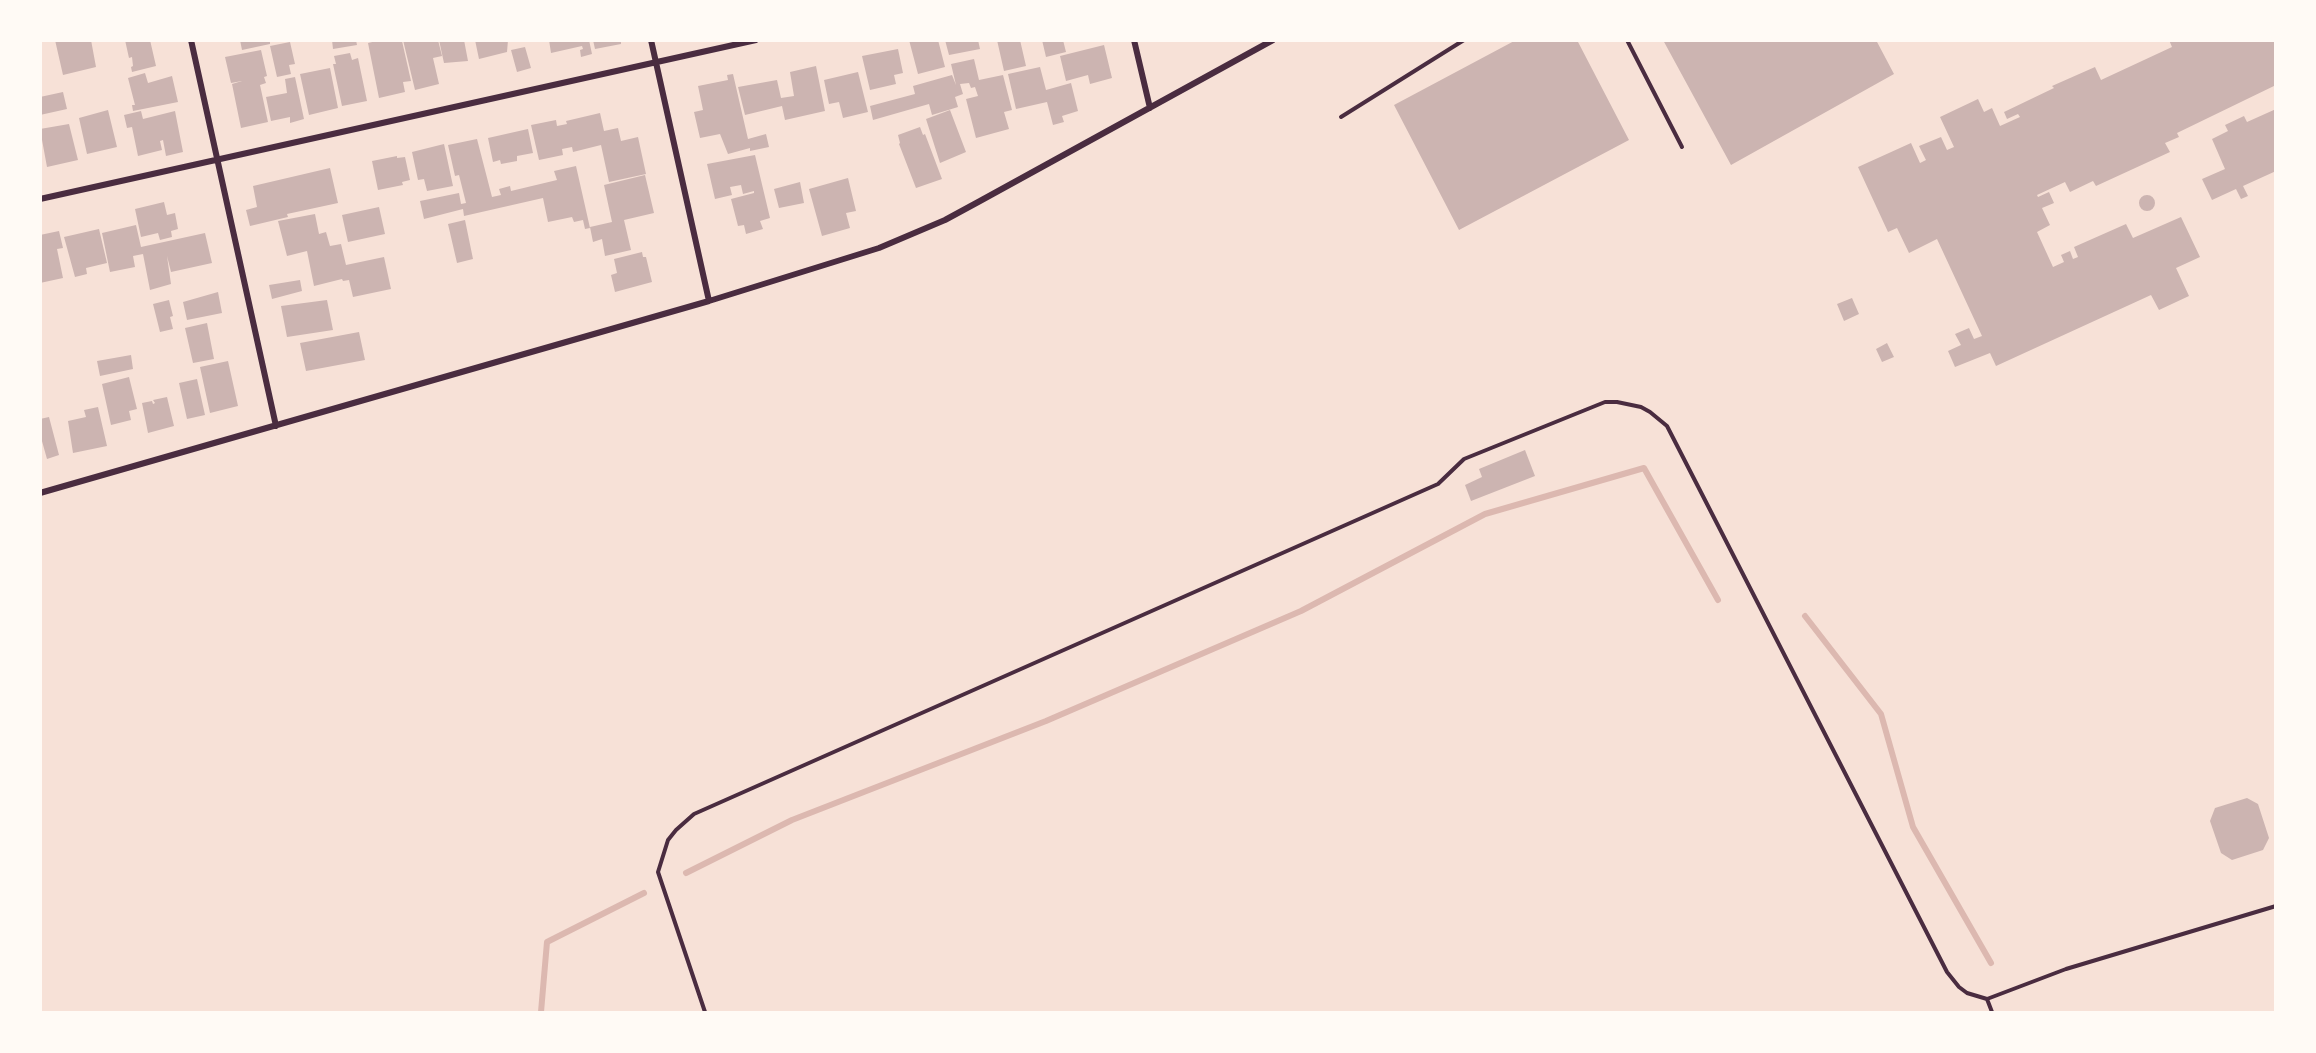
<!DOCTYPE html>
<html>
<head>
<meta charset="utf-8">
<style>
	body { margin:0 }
	#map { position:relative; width:2316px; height:1053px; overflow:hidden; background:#f7e1d7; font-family:"Source Serif 4",serif }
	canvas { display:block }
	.frame { position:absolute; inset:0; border:42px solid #fffaf5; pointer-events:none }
</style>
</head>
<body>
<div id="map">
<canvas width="2316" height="1053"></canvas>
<div class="frame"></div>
</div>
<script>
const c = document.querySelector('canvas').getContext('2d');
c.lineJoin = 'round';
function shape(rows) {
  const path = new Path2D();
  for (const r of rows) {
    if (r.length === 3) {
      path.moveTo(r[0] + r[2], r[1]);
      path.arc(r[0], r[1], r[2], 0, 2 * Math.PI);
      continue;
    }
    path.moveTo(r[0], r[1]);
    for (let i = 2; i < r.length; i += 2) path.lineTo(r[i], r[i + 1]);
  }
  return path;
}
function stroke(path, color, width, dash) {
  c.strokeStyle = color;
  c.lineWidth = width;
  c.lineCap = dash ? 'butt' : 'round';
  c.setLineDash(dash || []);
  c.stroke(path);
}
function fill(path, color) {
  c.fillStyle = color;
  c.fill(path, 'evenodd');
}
stroke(shape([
	[1805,616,1881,714,1913,827,1991,963],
	[686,873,792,820,1046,721,1301,611,1485,514,1644,468,1718,600],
	[541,1012,547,942,644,893]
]), '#dcb8b0', 6);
fill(shape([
	[55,40,91,40,96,67,63,75],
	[125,40,150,40,156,66,132,72,131,67,133,66,132,57,129,58],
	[240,40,270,40,270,44,242,50],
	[332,40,356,40,357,45,333,49],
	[381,40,402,41,411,81,403,82,405,92,379,98,368,43],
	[403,40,438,40,442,56,433,58,439,84,415,90],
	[439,40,464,40,468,61,444,63],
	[475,40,508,40,507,52,479,59],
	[549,40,589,40,592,54,581,57,580,50,583,49,582,46,551,53],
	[593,40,621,40,621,44,595,49],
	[909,40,938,40,945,67,918,74],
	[945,40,978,40,980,49,949,55],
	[997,40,1020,40,1026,66,1004,71],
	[1042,40,1063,40,1066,52,1046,57],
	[1516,40,1577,40,1629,140,1459,230,1394,105],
	[1663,40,1876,40,1894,74,1731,165],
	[2169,40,2276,40,2276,85,2177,133,2179,137,2165,143,2170,152,2096,186,2093,181,2070,192,2065,182,2037,195,2038,197,2049,192,2054,203,2042,208,2050,225,2037,232,2053,267,2064,262,2061,255,2070,251,2073,259,2078,257,2074,247,2126,224,2133,238,2181,217,2200,257,2176,268,2189,296,2159,310,2151,295,1996,366,1990,353,1955,367,1948,351,1961,345,1955,334,1969,328,1974,339,1982,336,1937,239,1909,253,1897,228,1888,232,1858,167,1911,143,1920,163,1926,160,1919,146,1941,137,1947,150,1954,147,1940,117,1978,99,1984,112,1992,108,2000,126,2020,117,2018,114,2007,119,2004,112,2054,88,2052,86,2095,67,2101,80,2172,47],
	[290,42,295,64,289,65,291,74,277,77,270,46],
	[1104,45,1112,78,1090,84,1088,75,1066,81,1060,56],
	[525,47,531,68,517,72,511,50],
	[898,49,903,73,894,75,896,84,870,90,862,56],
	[261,50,267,76,264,77,266,83,260,85,268,122,241,128,232,84,242,81,231,83,225,57],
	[350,53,352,60,358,58,367,101,342,106,333,64,336,64,334,56],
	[974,59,979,80,1003,75,1012,110,1004,112,1009,129,976,138,966,99,978,96,975,87,971,88,969,83,960,84,963,94,955,97,958,107,932,115,929,104,873,120,870,106,915,94,913,86,952,75,956,85,951,64],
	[816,66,825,111,785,120,782,106,745,115,738,87,777,80,781,98,794,96,790,72],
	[1040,67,1046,90,1071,83,1078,111,1062,116,1064,122,1053,125,1047,102,1016,109,1008,74],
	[330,68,338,108,309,115,300,74],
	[858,72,868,112,843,118,839,102,829,104,824,80],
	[145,73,148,83,172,76,178,102,133,111,132,105,135,105,128,78],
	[733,74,748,139,766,134,769,147,750,151,750,148,728,154,720,134,700,138,694,112,703,110,698,86,728,80,727,75],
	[295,77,304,119,290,123,290,117,271,121,266,97,287,93,285,79],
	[63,92,67,109,40,115,40,97],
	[2276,109,2276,171,2243,186,2248,196,2241,199,2236,189,2212,200,2202,179,2225,169,2212,139,2228,131,2225,125,2244,116,2247,122],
	[108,110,117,147,87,154,79,118],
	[950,110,966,152,940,163,926,119],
	[141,111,143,119,175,111,183,152,166,156,163,140,160,141,162,150,138,156,132,127,127,128,124,115],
	[600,113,604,131,618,128,621,141,638,137,646,174,609,182,601,145,573,152,572,147,562,149,563,155,539,160,531,125,556,120,557,126,567,124,566,121],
	[69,124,78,160,47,167,40,129],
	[920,127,923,135,925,134,942,179,916,188,899,144,900,143,898,135],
	[528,129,533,153,517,156,517,161,501,164,500,160,493,162,488,138],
	[477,139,492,197,501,195,499,189,510,186,511,191,557,180,554,171,576,166,590,228,585,229,583,220,574,222,572,217,548,222,543,198,464,216,463,209,424,219,420,201,459,193,461,204,466,203,459,175,455,176,448,145],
	[444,144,453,186,427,191,424,179,418,180,412,152],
	[755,155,770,218,760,221,763,229,746,234,744,225,738,226,731,199,754,193,754,191,743,194,741,185,730,187,732,195,715,199,707,164],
	[397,156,397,158,405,157,410,180,402,182,403,185,378,190,372,161],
	[330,168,338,203,287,214,288,217,250,226,246,210,257,207,253,186],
	[645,175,654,213,624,220,631,250,605,256,602,239,593,242,590,227,612,222,604,185],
	[848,178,856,211,846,213,850,228,822,236,809,189],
	[800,182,804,203,779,208,774,189],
	[2147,203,8],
	[164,202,167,215,175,213,178,229,171,231,172,237,160,240,158,233,141,237,135,209],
	[379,207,385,234,348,242,342,215],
	[315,214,319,234,326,232,330,246,341,244,346,265,384,257,391,289,353,297,349,280,343,281,342,279,314,286,307,251,287,256,278,221],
	[465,220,473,259,457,263,448,224],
	[136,225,141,247,205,233,212,263,171,272,167,256,171,284,150,290,143,254,133,256,135,267,110,272,102,233],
	[99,229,107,263,86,268,87,274,75,277,64,237],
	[59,231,63,248,57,249,63,278,40,283,40,235],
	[642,252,643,257,646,257,652,282,615,292,611,275,617,273,614,259],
	[300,280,302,291,272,299,269,285],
	[218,292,222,313,187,320,183,302],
	[1852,298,1859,314,1844,321,1837,304],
	[169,300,173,316,170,317,173,329,160,332,153,304],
	[327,300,333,330,287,337,281,306],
	[207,323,214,359,193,363,185,328],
	[359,332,365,360,306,371,300,343],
	[1887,343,1894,357,1882,362,1876,349],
	[131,355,133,369,100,376,97,361],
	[228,361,238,406,210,413,200,367],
	[129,377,137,409,129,411,131,420,111,425,102,384],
	[197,379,205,415,187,419,179,383],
	[167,397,174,426,148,433,142,403,152,401,153,404,155,403,153,400],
	[98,407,107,446,73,453,68,421,86,417,84,410],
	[49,417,59,455,47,459,40,434,40,419],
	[1525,450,1535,476,1471,501,1465,485,1482,477,1479,469],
	[2247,798,2258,804,2269,838,2263,850,2232,860,2221,853,2210,821,2215,808]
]), '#ccb4b1');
stroke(shape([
	[1627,40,1682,147],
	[1341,117,1464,40],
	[1987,999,1992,1012],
	[705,1012,658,872,668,840,676,830,694,814,1438,484,1464,459,1605,402,1617,402,1641,407,1650,412,1667,426,1947,972,1959,987,1967,993,1987,999,2066,969,2276,906]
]), '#4a2c40', 4);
stroke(shape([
	[191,40,276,426],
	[651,40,709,301],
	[1134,40,1150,108],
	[40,199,756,40],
	[40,493,709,301,879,248,945,220,980,201,1273,40]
]), '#4a2c40', 6);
</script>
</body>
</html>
